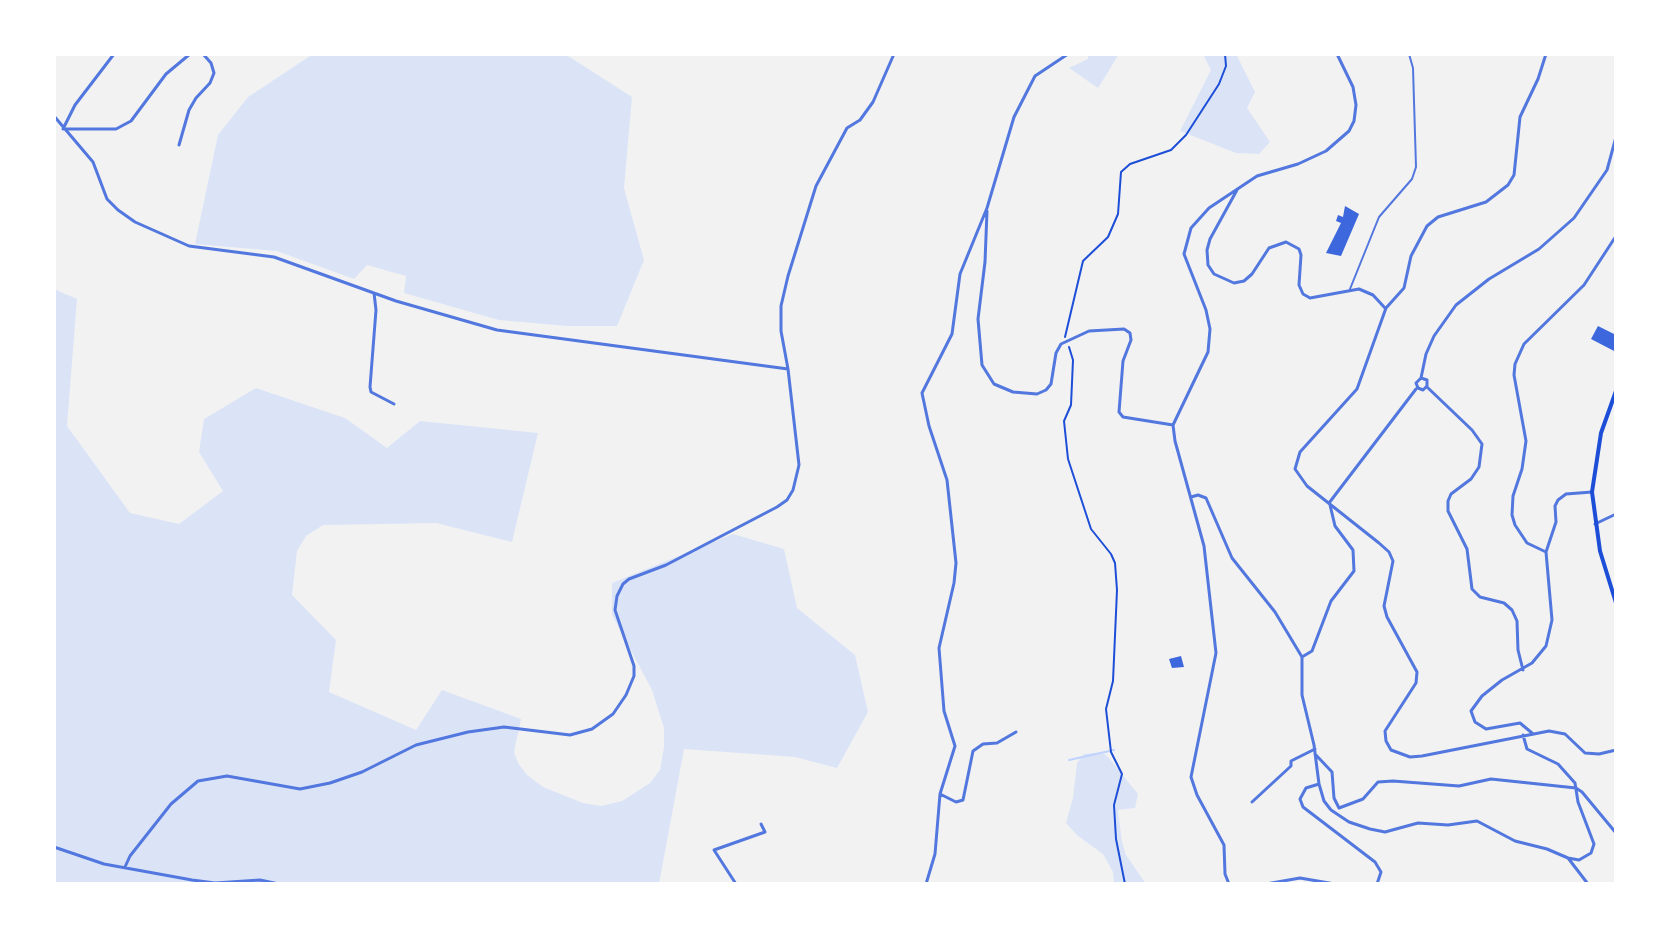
<!DOCTYPE html>
<html>
<head>
<meta charset="utf-8">
<style>
	body { margin:0 }
	#map { position:relative; width:1670px; height:938px; overflow:hidden; background:#f2f2f2; font-family:Quicksand,sans-serif }
	canvas { display:block }
	.frame { position:absolute; inset:0; border:56px solid #fff; pointer-events:none }
</style>
</head>
<body>
<div id="map">
<canvas width="1670" height="938"></canvas>
<div class="frame"></div>
</div>
<script>
const c = document.querySelector('canvas').getContext('2d');
c.lineJoin = 'round';
function fill(path, color) {
  c.fillStyle = color;
  c.fill(path, 'evenodd');
}
function shape(rows) {
  const path = new Path2D();
  for (const r of rows) {
    path.moveTo(r[0], r[1]);
    for (let i = 2; i < r.length; i += 2) path.lineTo(r[i], r[i + 1]);
  }
  return path;
}
function stroke(path, color, width, dash) {
  c.strokeStyle = color;
  c.lineWidth = width;
  c.lineCap = dash ? 'butt' : 'round';
  c.setLineDash(dash || []);
  c.stroke(path);
}
fill(shape([
	[313,54,565,54,632,97,624,188,644,260,617,326,567,326,499,320,404,293,406,276,367,265,354,279,277,251,195,244,218,135,248,97],
	[1088,54,1119,54,1098,88,1069,68,1088,59],
	[1203,54,1236,54,1255,92,1247,108,1270,142,1259,154,1236,153,1180,131,1211,70],
	[54,289,77,299,67,426,130,513,179,524,223,491,199,452,204,419,256,388,345,418,387,448,420,421,538,433,512,542,436,523,323,525,306,536,297,551,292,595,336,640,329,692,416,730,442,690,521,719,514,752,518,763,527,775,543,787,583,803,601,806,622,801,650,783,660,770,664,747,664,728,652,690,612,615,612,583,733,534,784,549,797,608,855,655,868,712,837,768,795,757,684,749,659,884,54,884],
	[1094,753,1105,754,1109,758,1138,794,1135,808,1118,810,1122,842,1126,855,1146,884,1114,884,1113,872,1103,854,1078,836,1066,823,1073,798,1077,763,1084,754]
]), '#dbe4f7');
stroke(shape([
	[1069,760,1114,750]
]), '#bfd3fe', 2);
fill(shape([
	[1345,206,1359,214,1341,256,1326,253,1341,223,1336,221,1338,215,1343,217],
	[1598,326,1616,335,1616,352,1591,339],
	[1181,656,1184,667,1172,668,1169,659]
]), '#3d67dc');
stroke(shape([
	[1065,337,1083,261,1108,237,1118,214,1121,172,1130,164,1171,150,1186,135,1219,84,1226,66,1225,54],
	[1069,347,1073,360,1071,405,1064,421,1068,459,1091,529,1111,554,1115,563,1117,590,1113,681,1106,709,1111,752,1122,774,1114,805,1116,839,1125,884]
]), '#1d4ed8', 2);
stroke(shape([
	[1350,289,1379,217,1412,179,1416,167,1413,68,1409,54]
]), '#5277de', 2);
stroke(shape([
	[114,54,75,105,63,129,116,129,131,121,166,74,190,54],
	[1546,54,1538,79,1520,117,1514,175,1508,185,1486,202,1438,217,1427,226,1411,256,1404,288,1386,308,1357,389,1300,452,1295,469,1307,486,1379,543,1389,552,1393,561,1384,606,1387,617,1417,672,1416,683,1385,731,1386,741,1391,750,1410,757,1422,756,1549,731,1565,734,1585,753,1599,754,1616,750],
	[54,116,93,162,107,199,118,210,135,222,189,246,274,257,396,301,497,330,788,369],
	[179,145,189,110,196,98,210,83,214,73,211,63,203,54],
	[1237,190,1210,239,1207,250,1208,265,1214,274,1234,283,1244,281,1252,274,1269,248,1286,242,1299,249,1301,255,1299,285,1303,294,1310,298,1359,289,1373,295,1385,308],
	[987,211,985,262,978,319,982,365,994,384,1013,392,1037,394,1046,390,1051,384,1056,353,1061,344,1089,331,1124,329,1130,333,1131,340,1123,361,1119,412,1123,417,1173,425],
	[374,293,376,310,370,387,371,392,394,404],
	[1427,387,1472,430,1482,444,1479,467,1471,479,1451,494,1448,501,1448,511,1467,549,1472,589,1480,597,1504,603,1512,610,1517,621,1518,650,1523,670],
	[1418,388,1416,383,1421,378,1426,354,1434,336,1456,305,1489,279,1539,249,1574,218,1607,170,1616,137],
	[1418,388,1423,390,1427,386,1427,380,1421,378],
	[1191,497,1198,495,1206,498,1232,558,1275,612,1302,657,1302,695,1314,745,1319,784],
	[1329,503,1416,389],
	[1595,524,1616,514],
	[1546,552,1527,543,1515,525,1512,515,1513,496,1522,469,1526,441,1514,375,1515,364,1524,344,1584,285,1616,236],
	[1302,657,1312,651,1331,601,1354,571,1353,550,1335,526,1330,505],
	[1532,733,1520,723,1486,729,1475,722,1471,711,1482,696,1502,680,1532,663,1546,646,1552,620,1546,552,1556,522,1555,506,1558,500,1566,494,1592,492],
	[1315,754,1332,772,1334,798,1339,808,1363,799,1378,782,1393,781,1459,786,1491,779,1576,788,1582,792,1616,833],
	[940,794,956,802,963,800,973,751,983,744,997,743,1016,732],
	[1252,802,1291,766,1291,761,1315,749],
	[54,847,104,864,192,880,215,883,260,880,279,884],
	[1568,858,1588,884],
	[125,867,130,856,171,804,198,781,227,776,300,789,330,783,362,772,416,745,468,732,504,727,570,735,592,729,613,714,626,695,634,676,634,666,615,610,617,596,623,584,629,579,666,565,777,507,787,500,793,490,799,465,788,369,781,331,781,306,788,276,816,186,847,128,860,120,873,102,894,54],
	[736,884,714,850,765,832,761,824],
	[926,884,935,854,940,794,955,746,944,711,939,648,954,583,956,563,947,480,929,426,922,393,952,334,960,274,987,208,1014,117,1035,76,1068,54],
	[1229,884,1225,874,1224,845,1197,795,1191,777,1216,653,1204,546,1175,441,1173,425,1208,352,1210,329,1206,310,1184,254,1191,228,1209,208,1257,176,1298,164,1326,151,1349,131,1354,121,1356,105,1353,87,1337,54],
	[1266,884,1300,878,1335,884],
	[1377,884,1381,872,1375,862,1303,807,1300,799,1306,788,1319,784,1324,801,1331,810,1349,822,1370,829,1385,832,1418,823,1448,825,1477,821,1515,841,1547,849,1568,858,1579,860,1591,853,1594,844,1578,802,1575,783,1558,764,1527,749,1523,735]
]), '#5277de', 3);
stroke(shape([
	[1616,391,1601,433,1592,492,1600,551,1616,603]
]), '#1d4ed8', 4);
</script>
</body>
</html>
